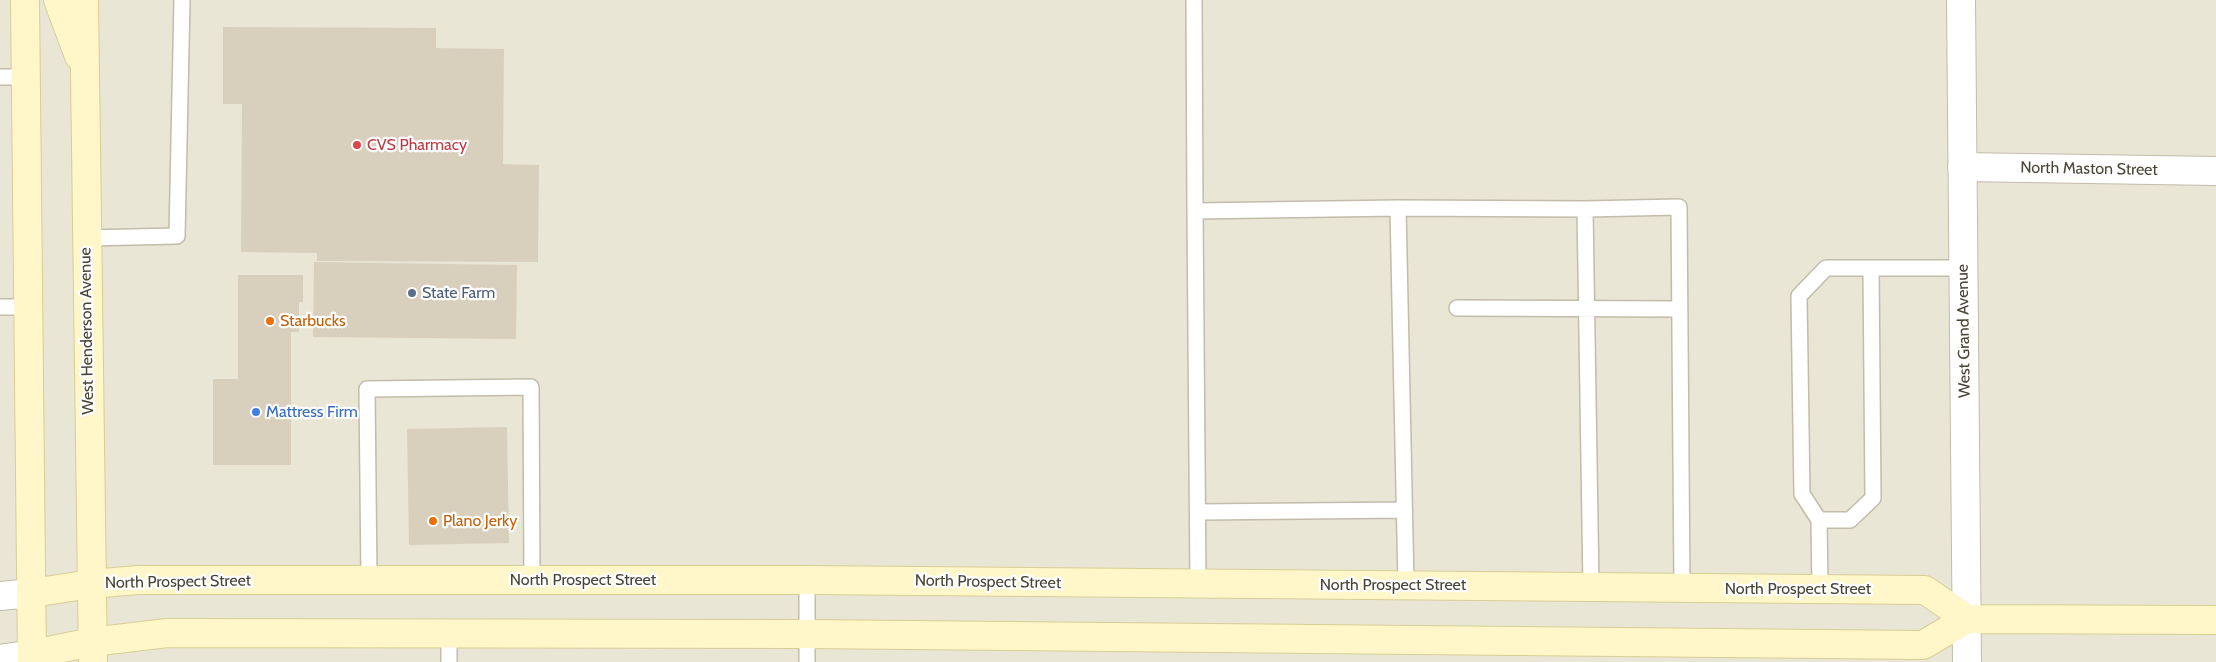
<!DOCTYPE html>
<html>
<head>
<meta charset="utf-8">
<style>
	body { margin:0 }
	canvas { display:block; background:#f6f3e9 }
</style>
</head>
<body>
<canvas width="2216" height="662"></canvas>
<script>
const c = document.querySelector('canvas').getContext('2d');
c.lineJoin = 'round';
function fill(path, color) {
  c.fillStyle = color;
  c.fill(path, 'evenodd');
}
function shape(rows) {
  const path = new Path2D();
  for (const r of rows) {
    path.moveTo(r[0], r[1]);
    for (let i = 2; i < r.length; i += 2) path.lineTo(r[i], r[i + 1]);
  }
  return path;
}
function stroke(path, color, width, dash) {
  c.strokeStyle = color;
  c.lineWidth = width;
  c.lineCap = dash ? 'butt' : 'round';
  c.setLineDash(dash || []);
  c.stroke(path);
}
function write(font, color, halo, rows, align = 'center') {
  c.font = font + ' Cabin,sans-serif';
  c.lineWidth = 4.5;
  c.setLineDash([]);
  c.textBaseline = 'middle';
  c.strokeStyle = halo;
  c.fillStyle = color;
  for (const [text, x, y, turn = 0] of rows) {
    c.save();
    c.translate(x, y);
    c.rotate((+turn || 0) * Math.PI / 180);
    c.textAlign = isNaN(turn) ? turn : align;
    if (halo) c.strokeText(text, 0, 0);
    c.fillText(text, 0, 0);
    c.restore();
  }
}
fill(shape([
	[0,0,2216,0,2216,662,0,662]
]), '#eae6d6');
fill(shape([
	[223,27,436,28,436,48,504,49,503,164,539,165,538,262,317,261,317,253,241,252,242,104,223,104],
	[314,262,517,265,516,339,313,337],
	[238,275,303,275,303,302,299,302,299,332,291,332,291,465,213,465,213,379,238,379],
	[507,427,509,543,409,545,407,429]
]), '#d8d0bd');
const service = shape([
	[1194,0,1195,211],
	[0,77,26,77],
	[1398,208,1585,209,1591,587],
	[1585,209,1679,207,1682,588],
	[87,238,177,236,182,0],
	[0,307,28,307],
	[1457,308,1679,309],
	[1199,512,1404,510],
	[1819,520,1850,520,1873,498,1871,268],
	[369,580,367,389,531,387,532,580],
	[807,580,807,662],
	[1198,584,1195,211,1398,208,1406,585],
	[1820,589,1819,520,1802,494,1799,296,1826,268,1963,268],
	[449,662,449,634]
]);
const minor = shape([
	[1961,0,1967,662],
	[1962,167,2216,171]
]);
const tertiary = shape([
	[0,596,32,593],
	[0,659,33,654]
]);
const secondary = shape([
	[25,0,32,662],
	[58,0,79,56],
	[84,0,93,662],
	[32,593,91,584,138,580,807,580,1925,590,1967,619],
	[33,654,92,642,167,633,807,634,1923,645,1967,619,2216,620]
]);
stroke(service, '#c2bcaa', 18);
stroke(minor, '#c2bcaa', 30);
stroke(tertiary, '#c2bcaa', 30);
stroke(secondary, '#d9cd95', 30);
stroke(service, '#fff', 15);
stroke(minor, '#fff', 28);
stroke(tertiary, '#fff', 28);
stroke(secondary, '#fff7c9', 28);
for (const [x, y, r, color] of [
	[357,145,5,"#e0444e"],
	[412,293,5,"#5c6f8a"],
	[270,321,5,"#e8710a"],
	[256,412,5,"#3f7fe0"],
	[433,521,5,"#e8710a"]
]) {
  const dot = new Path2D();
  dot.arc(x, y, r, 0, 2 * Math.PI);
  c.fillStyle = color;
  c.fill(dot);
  stroke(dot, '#fff', 2);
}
write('16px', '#be3a42', '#fff', [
	["CVS Pharmacy",367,145]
], 'left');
write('16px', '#4a4436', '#fff', [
	["North Maston Street",2089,169,1],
	["West Henderson Avenue",87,331,-91],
	["West Grand Avenue",1964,331,-91],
	["North Prospect Street",583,580],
	["North Prospect Street",178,582,-1],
	["North Prospect Street",988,582,1],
	["North Prospect Street",1393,585],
	["North Prospect Street",1798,589]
]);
write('16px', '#4e5e75', '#fff', [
	["State Farm",422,293]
], 'left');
write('16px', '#c56008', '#fff', [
	["Starbucks",280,321],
	["Plano Jerky",443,521]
], 'left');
write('16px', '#366cbe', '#fff', [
	["Mattress Firm",266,412]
], 'left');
</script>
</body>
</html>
